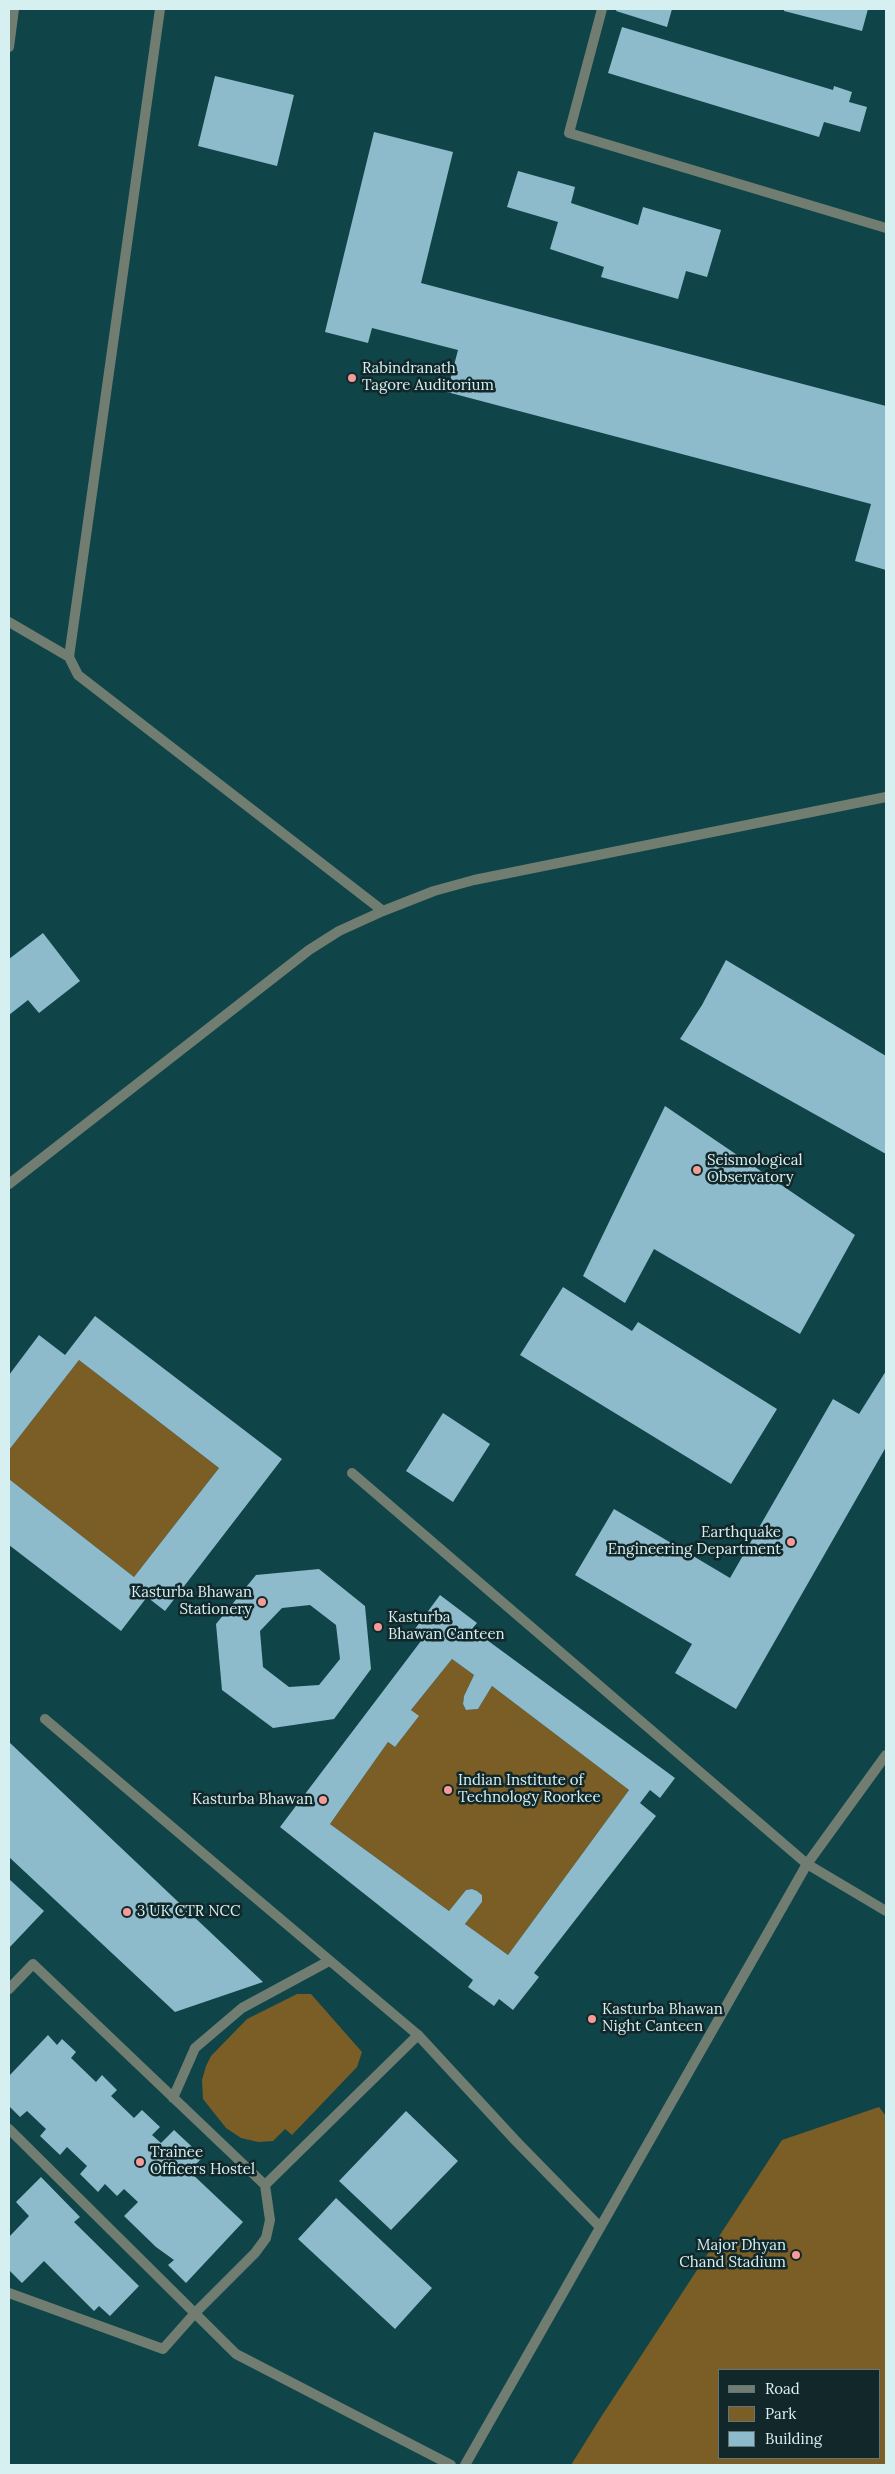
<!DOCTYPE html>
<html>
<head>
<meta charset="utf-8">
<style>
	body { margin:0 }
	#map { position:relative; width:895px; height:2474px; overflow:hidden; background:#0f4448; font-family:Lora,serif }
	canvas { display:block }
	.frame { position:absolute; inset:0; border:10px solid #d6f0f2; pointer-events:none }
	.legend { position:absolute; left:718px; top:2369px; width:162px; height:90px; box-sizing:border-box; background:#122729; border:1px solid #607779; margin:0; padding:6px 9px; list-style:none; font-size:15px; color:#d6f0f2 }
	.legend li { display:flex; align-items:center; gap:10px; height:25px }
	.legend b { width:25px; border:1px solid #607779 }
</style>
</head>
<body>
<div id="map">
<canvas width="895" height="2474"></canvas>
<div class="frame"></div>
<ul class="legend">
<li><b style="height:6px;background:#717d70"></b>Road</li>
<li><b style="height:14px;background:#7a5e25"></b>Park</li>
<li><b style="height:14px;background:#8dbbcb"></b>Building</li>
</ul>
</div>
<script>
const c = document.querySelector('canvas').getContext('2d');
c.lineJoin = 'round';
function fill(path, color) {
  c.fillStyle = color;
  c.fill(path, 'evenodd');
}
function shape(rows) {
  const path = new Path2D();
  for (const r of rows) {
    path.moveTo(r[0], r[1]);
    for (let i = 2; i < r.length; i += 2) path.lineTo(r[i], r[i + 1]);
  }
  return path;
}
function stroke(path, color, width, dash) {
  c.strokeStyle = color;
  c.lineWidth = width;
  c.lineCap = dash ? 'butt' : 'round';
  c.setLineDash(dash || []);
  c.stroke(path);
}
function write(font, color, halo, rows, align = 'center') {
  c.font = font + ' Lora,serif';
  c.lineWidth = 5;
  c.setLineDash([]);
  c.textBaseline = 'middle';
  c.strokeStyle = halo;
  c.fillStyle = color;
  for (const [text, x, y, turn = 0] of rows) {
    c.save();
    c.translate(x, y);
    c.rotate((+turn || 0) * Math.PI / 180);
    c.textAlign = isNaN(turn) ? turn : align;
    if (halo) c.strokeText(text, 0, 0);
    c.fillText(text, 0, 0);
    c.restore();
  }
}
fill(shape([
	[79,1360,219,1468,134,1577,9,1479,9,1450],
	[452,1659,474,1675,464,1696,463,1704,466,1710,478,1709,492,1686,629,1790,508,1955,465,1924,482,1902,482,1895,477,1891,472,1889,466,1890,449,1911,330,1824,388,1742,395,1747,418,1717,411,1710],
	[297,1994,311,1994,362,2052,357,2067,292,2135,285,2129,273,2141,258,2142,241,2138,226,2128,203,2099,202,2080,206,2066,211,2056,247,2019],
	[879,2107,886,2116,886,2465,571,2465,601,2417,782,2140],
	[719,2370,879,2370,879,2458,719,2458]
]), '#7a5e25');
fill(shape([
	[617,9,672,9,667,27,616,11],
	[784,9,868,9,862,31,784,11],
	[622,27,833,90,834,86,852,92,849,102,867,107,860,132,824,122,819,137,608,73],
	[215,76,294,95,277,166,198,146],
	[374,132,453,152,421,283,886,406,886,570,855,561,871,504,447,392,458,350,372,328,368,343,325,332],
	[518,171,575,187,571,203,638,225,643,207,721,230,707,277,686,271,678,299,601,277,604,267,550,249,558,222,507,207],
	[43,933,80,981,39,1013,28,1000,9,1015,9,959],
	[726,960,886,1056,886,1154,680,1039,702,1005],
	[665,1106,855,1235,800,1334,654,1249,625,1303,583,1276],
	[563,1287,632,1331,638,1322,777,1409,731,1484,520,1355],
	[95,1316,282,1459,165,1611,147,1597,121,1631,9,1545,9,1479,134,1577,219,1468,79,1360,9,1450,9,1375,39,1335,65,1355],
	[886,1371,886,1447,736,1709,675,1673,692,1644,575,1575,614,1509,730,1578,833,1399,859,1414],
	[443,1413,490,1444,453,1502,406,1471],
	[319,1569,365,1606,371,1669,334,1719,273,1728,222,1690,216,1624,256,1575],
	[310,1605,336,1625,340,1659,319,1685,289,1687,263,1667,260,1631,282,1608],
	[440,1595,477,1623,472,1629,675,1778,660,1798,650,1790,640,1803,656,1816,534,1973,539,1977,513,2010,499,1999,494,2006,468,1987,473,1980,280,1827,421,1641,412,1633],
	[452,1659,474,1675,464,1696,463,1704,466,1710,478,1709,492,1686,629,1790,508,1955,465,1924,482,1902,482,1895,477,1891,472,1889,466,1890,449,1911,330,1824,388,1742,395,1747,419,1716,411,1710],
	[9,1742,263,1982,175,2012,9,1857],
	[9,1879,44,1911,9,1948],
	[48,2035,57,2045,62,2039,76,2052,71,2058,96,2082,102,2075,117,2090,111,2096,134,2118,142,2110,160,2127,152,2135,161,2143,174,2130,203,2157,189,2171,243,2222,186,2283,168,2265,174,2260,156,2247,124,2216,138,2202,124,2189,117,2196,105,2184,98,2192,80,2174,87,2166,67,2147,60,2155,40,2136,46,2129,27,2111,20,2117,9,2106,9,2076],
	[406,2111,458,2161,391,2230,339,2181],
	[41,2177,80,2217,74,2222,139,2286,110,2316,99,2306,94,2311,44,2261,22,2283,9,2270,9,2237,29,2216,16,2202],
	[336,2198,432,2288,395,2329,298,2239]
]), '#8dbbcb');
stroke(shape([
	[352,1473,807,1864,886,1911],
	[45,1719,239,1884],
	[9,1989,33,1964,265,2185,270,2220,266,2238,255,2253,195,2313,163,2349,9,2293],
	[173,2098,195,2048,242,2008,329,1961],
	[9,2129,236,2354,451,2465],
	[265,2185,418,2035]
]), '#717d70', 10);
stroke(shape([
	[602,9,569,133,886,228],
	[9,47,14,9],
	[9,622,69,657,78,675,383,911],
	[69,657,160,9],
	[239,1884,418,2035,515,2140,600,2227],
	[465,2465,807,1864,886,1755]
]), '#717d70', 10);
stroke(shape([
	[9,1184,309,950,339,931,383,911,434,891,474,880,886,797]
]), '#717d70', 10);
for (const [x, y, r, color] of [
	[352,378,5,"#f59b98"],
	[697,1170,5,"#f59b98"],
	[791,1542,5,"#f59b98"],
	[262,1602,5,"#f59b98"],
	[378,1627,5,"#f59b98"],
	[448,1790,5,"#f59b98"],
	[323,1800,5,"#f59b98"],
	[127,1912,5,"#f59b98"],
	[592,2019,5,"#f59b98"],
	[140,2162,5,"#f59b98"],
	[796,2255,5,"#f59b98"]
]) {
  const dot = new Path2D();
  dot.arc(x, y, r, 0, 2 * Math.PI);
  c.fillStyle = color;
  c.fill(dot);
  stroke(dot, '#122729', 2);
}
write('15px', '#d6f0f2', '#122729', [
	["Rabindranath",362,369],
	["Tagore Auditorium",362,386],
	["Seismological",707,1161],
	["Observatory",707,1178],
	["Earthquake",781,1533,"right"],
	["Engineering Department",781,1550,"right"],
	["Kasturba Bhawan",252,1593,"right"],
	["Stationery",252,1610,"right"],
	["Kasturba",388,1618],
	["Bhawan Canteen",388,1635],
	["Indian Institute of",458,1781],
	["Technology Roorkee",458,1798],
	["Kasturba Bhawan",313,1800,"right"],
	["3 UK CTR NCC",137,1912],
	["Kasturba Bhawan",602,2010],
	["Night Canteen",602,2027],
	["Trainee",150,2153],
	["Officers Hostel",150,2170],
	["Major Dhyan",786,2246,"right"],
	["Chand Stadium",786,2263,"right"]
], 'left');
</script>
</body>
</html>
